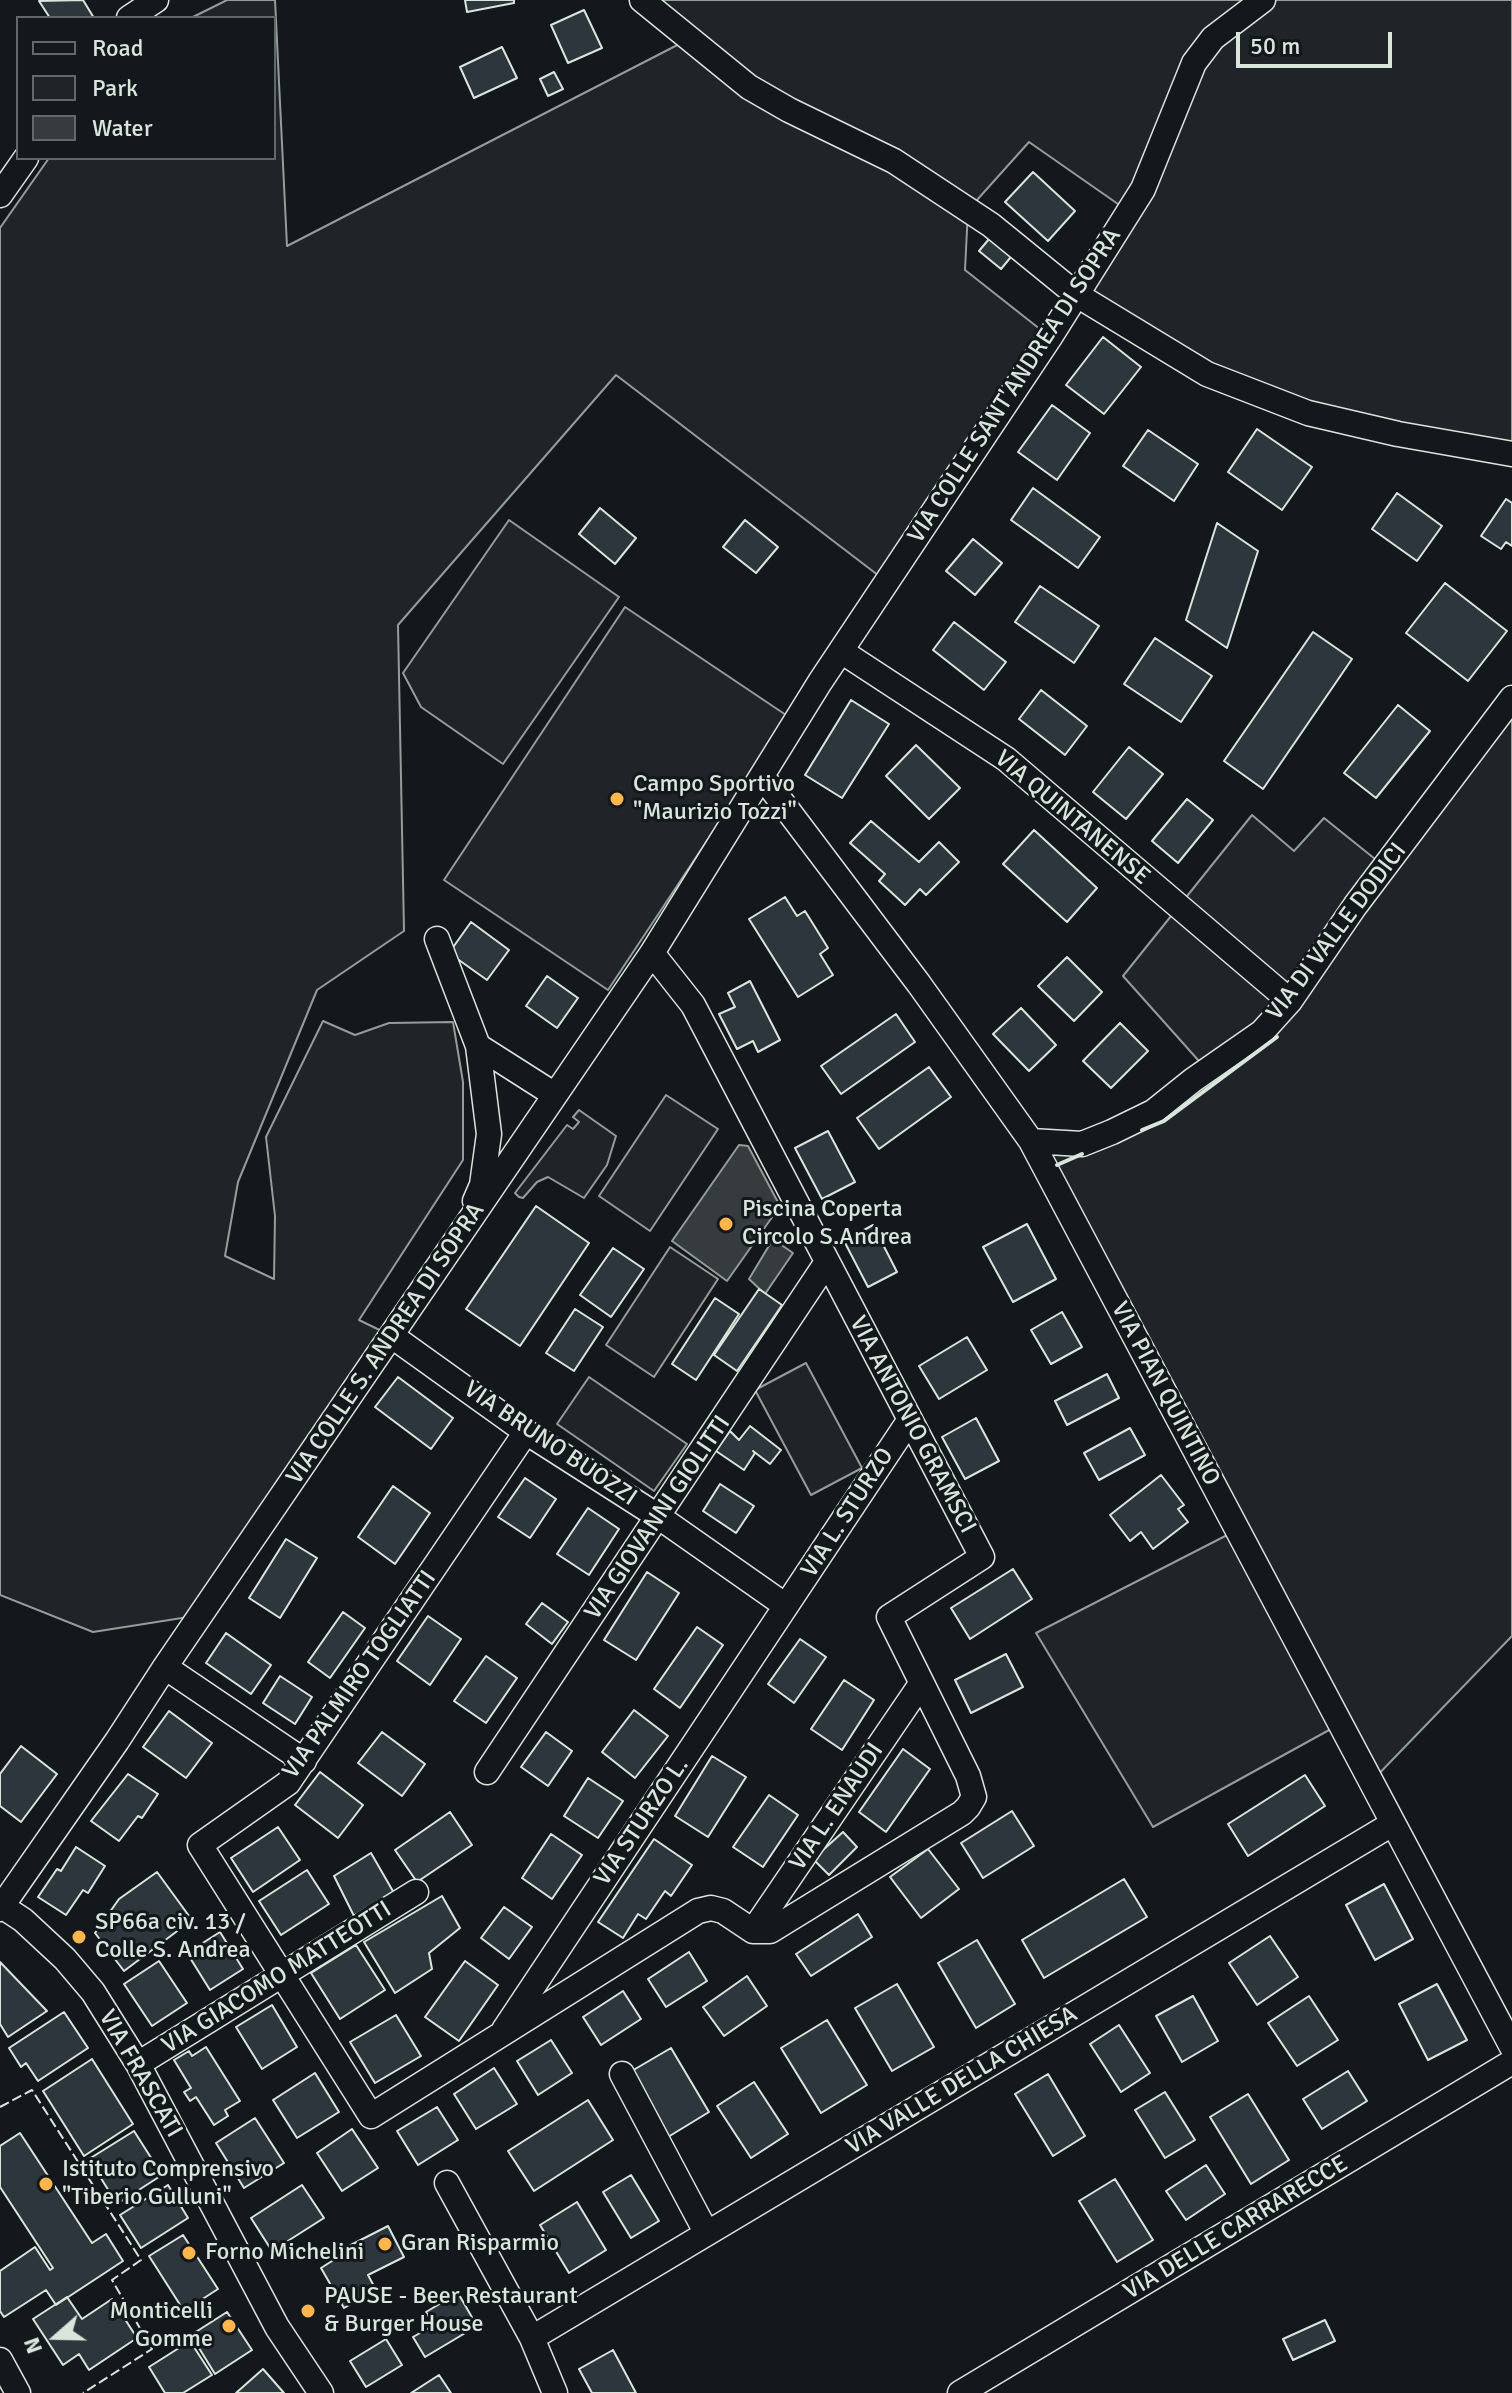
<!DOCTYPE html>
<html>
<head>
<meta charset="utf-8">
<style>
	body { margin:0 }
	#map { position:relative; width:1512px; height:2393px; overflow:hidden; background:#14181c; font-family:Signika,sans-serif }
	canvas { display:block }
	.legend { position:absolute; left:16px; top:16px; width:260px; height:144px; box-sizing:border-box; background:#14181c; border:2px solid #626a69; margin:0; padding:10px 14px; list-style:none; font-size:24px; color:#d8e6dc }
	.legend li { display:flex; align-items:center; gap:16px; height:40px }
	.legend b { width:40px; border:2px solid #626a69 }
	.north { position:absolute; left:16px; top:2297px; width:80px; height:80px; -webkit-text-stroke:6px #14181c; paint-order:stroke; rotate:250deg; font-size:22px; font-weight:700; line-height:32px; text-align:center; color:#d8e6dc }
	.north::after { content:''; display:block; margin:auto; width:28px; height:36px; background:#d8e6dc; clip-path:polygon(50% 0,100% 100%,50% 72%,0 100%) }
	.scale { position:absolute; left:1236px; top:32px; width:156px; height:36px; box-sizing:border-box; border:4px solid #d8e6dc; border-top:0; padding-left:10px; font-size:24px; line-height:28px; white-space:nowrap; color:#d8e6dc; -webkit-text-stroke:6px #14181c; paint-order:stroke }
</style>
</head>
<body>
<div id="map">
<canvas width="1512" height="2393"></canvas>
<ul class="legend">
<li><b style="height:10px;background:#14181c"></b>Road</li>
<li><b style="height:22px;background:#202428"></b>Park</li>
<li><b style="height:22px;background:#363b3e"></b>Water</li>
</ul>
<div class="north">N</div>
<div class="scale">50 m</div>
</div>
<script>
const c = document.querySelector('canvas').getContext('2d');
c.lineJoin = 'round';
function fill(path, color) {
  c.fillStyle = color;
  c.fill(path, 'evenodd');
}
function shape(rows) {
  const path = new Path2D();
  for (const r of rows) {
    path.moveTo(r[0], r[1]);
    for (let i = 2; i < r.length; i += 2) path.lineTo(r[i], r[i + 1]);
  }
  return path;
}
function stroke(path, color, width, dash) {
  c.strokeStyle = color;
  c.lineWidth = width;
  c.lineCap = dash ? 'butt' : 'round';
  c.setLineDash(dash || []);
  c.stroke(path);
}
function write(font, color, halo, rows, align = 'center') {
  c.font = font + ' Signika,sans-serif';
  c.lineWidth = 6;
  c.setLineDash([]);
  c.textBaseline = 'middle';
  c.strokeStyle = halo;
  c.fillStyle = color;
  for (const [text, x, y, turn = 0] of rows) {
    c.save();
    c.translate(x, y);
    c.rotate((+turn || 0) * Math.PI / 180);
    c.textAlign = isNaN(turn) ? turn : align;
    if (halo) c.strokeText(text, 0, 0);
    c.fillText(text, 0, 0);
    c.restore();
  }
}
const green = shape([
	[227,0,275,0,287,246,689,39,644,0,1512,0,1512,453,1308,413,1077,295,1128,211,1029,142,968,210,965,270,1050,337,887,582,616,375,398,625,404,931,317,990,238,1182,225,1256,274,1279,275,1216,266,1137,323,1021,355,1035,389,1023,453,1022,463,1082,463,1160,359,1320,392,1336,201,1615,93,1632,0,1595,0,228,49,158,274,158,274,18,191,18,227,0],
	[509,520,619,597,503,764,421,707,403,673,509,520],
	[625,607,789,717,608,990,444,880,625,607],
	[1512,698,1512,1636,1369,1784,1340,1724,1153,1827,1036,1633,1237,1530,1031,1141,1112,1132,1164,1121,1207,1070,1123,976,1252,815,1294,851,1324,818,1385,867,1512,698],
	[666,1095,718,1129,650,1231,599,1196,666,1095],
	[579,1110,616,1136,607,1165,584,1198,548,1177,537,1182,523,1198,519,1197,515,1193,567,1125,573,1129,579,1122,573,1117,579,1110],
	[670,1247,718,1279,654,1377,606,1345,670,1247],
	[806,1363,862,1468,811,1495,755,1390,806,1363],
	[589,1377,687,1444,654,1491,557,1424,589,1377]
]);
fill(green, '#202428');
stroke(green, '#939e99', 2);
const water = shape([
	[739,1145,748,1146,780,1206,727,1281,672,1241,739,1145],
	[773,1239,793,1253,765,1294,749,1279,773,1239]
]);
fill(water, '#363b3e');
stroke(water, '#939e99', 2);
const building = shape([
	[83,0,94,18,50,18,39,1,83,0],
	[465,0,514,0,514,3,467,12,465,0],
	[584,10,602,48,568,63,551,25,584,10],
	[502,47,517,78,474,98,460,67,502,47],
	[554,72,563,89,548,96,540,79,554,72],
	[1033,172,1075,211,1048,241,1005,202,1033,172],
	[994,233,1015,252,1001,269,979,251,994,233],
	[1103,337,1141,367,1104,414,1066,385,1103,337],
	[1052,405,1090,433,1057,480,1018,452,1052,405],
	[1257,429,1312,467,1282,510,1228,472,1257,429],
	[1148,430,1198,464,1174,501,1123,466,1148,430],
	[1033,488,1100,537,1078,568,1011,520,1033,488],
	[1397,493,1442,526,1417,561,1372,529,1397,493],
	[1506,499,1512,503,1512,546,1506,542,1501,549,1481,536,1506,499],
	[600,508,636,538,615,564,579,534,600,508],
	[745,520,778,547,756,573,723,547,745,520],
	[1217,523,1258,551,1227,648,1186,620,1217,523],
	[973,539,1002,563,975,595,946,571,973,539],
	[1445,583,1507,631,1468,681,1406,633,1445,583],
	[1040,586,1099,626,1074,663,1015,622,1040,586],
	[954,622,1006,662,984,690,933,650,954,622],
	[1313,632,1352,659,1263,789,1224,761,1313,632],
	[1155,638,1212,676,1181,722,1124,684,1155,638],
	[1041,690,1087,726,1065,755,1019,719,1041,690],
	[851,700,889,724,842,798,805,775,851,700],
	[1398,705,1430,731,1376,798,1344,773,1398,705],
	[916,745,960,788,929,819,886,776,916,745],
	[1129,747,1163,774,1126,819,1093,792,1129,747],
	[1187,799,1213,820,1178,863,1152,841,1187,799],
	[871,821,919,862,939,842,959,862,926,895,920,889,905,905,879,881,885,874,850,843,871,821],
	[1034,830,1097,888,1067,922,1003,864,1034,830],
	[785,897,797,916,805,911,828,948,820,954,833,975,798,997,749,919,785,897],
	[471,922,509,950,487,980,449,953,471,922],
	[1067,957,1102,992,1074,1021,1038,986,1067,957],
	[547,976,578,998,557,1028,526,1006,547,976],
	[750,981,780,1040,758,1052,753,1041,737,1049,719,1014,735,1007,728,993,750,981],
	[1021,1008,1056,1045,1029,1071,993,1034,1021,1008],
	[896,1014,915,1042,841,1094,821,1066,896,1014],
	[1120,1023,1148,1051,1111,1088,1083,1061,1120,1023],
	[929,1067,951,1097,879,1149,857,1118,929,1067],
	[828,1131,855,1182,822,1199,795,1148,828,1131],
	[536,1206,589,1243,520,1346,466,1309,536,1206],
	[1027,1224,1056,1279,1013,1302,983,1247,1027,1224],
	[873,1225,897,1272,868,1287,844,1241,873,1225],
	[613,1248,644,1269,611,1317,580,1295,613,1248],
	[759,1289,782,1305,737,1371,714,1355,759,1289],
	[715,1298,739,1314,696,1380,672,1364,715,1298],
	[575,1309,603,1327,574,1371,546,1353,575,1309],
	[1062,1312,1082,1347,1051,1364,1031,1330,1062,1312],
	[967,1337,987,1370,939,1399,919,1366,967,1337],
	[1107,1374,1119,1398,1067,1425,1055,1401,1107,1374],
	[398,1377,453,1418,431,1449,375,1407,398,1377],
	[976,1418,999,1461,965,1479,942,1437,976,1418],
	[750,1426,781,1450,770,1464,753,1451,755,1453,744,1470,716,1451,730,1431,739,1440,750,1426],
	[1130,1428,1145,1455,1099,1480,1084,1453,1130,1428],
	[1161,1475,1184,1505,1178,1509,1188,1522,1153,1549,1141,1532,1130,1541,1110,1515,1161,1475],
	[525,1478,556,1499,530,1538,498,1517,525,1478],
	[720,1484,754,1506,736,1533,703,1511,720,1484],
	[393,1486,430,1513,395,1564,358,1537,393,1486],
	[588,1508,619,1529,589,1575,557,1554,588,1508],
	[286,1539,317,1558,280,1618,249,1598,286,1539],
	[1013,1569,1032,1599,970,1639,951,1608,1013,1569],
	[647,1572,679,1593,636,1660,604,1640,647,1572],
	[542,1603,568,1622,552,1644,526,1624,542,1603],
	[343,1612,365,1628,330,1678,308,1662,343,1612],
	[428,1616,461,1639,430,1685,397,1661,428,1616],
	[697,1627,723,1645,680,1708,654,1689,697,1627],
	[226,1633,271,1665,251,1694,206,1663,226,1633],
	[800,1639,826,1657,794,1703,768,1684,800,1639],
	[1006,1654,1023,1687,971,1713,955,1680,1006,1654],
	[486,1656,517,1678,486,1723,454,1701,486,1656],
	[280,1676,312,1697,295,1724,263,1703,280,1676],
	[844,1680,874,1700,842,1750,811,1729,844,1680],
	[634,1710,668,1736,635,1778,602,1752,634,1710],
	[169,1711,212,1743,186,1778,143,1747,169,1711],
	[382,1732,425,1764,402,1796,358,1763,382,1732],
	[546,1732,572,1751,548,1786,521,1767,546,1732],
	[21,1746,57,1774,21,1822,0,1806,0,1774,21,1746],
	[903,1749,930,1769,886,1832,859,1812,903,1749],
	[712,1756,746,1777,708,1837,675,1816,712,1756],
	[320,1772,363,1805,338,1838,295,1805,320,1772],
	[128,1774,158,1794,142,1818,138,1816,119,1841,91,1821,128,1774],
	[1305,1775,1325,1806,1248,1856,1228,1824,1305,1775],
	[588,1778,623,1801,598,1838,564,1816,588,1778],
	[769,1795,798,1815,763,1867,733,1847,769,1795],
	[1012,1811,1034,1846,983,1878,961,1843,1012,1811],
	[450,1812,472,1845,417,1882,395,1850,450,1812],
	[278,1827,300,1860,253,1892,231,1858,278,1827],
	[843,1832,857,1847,829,1875,813,1859,843,1832],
	[551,1834,582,1855,552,1899,522,1878,551,1834],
	[654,1839,692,1865,671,1896,665,1891,646,1919,638,1914,623,1938,598,1922,654,1839],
	[76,1847,105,1866,88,1893,83,1890,66,1915,38,1897,57,1869,61,1871,76,1847],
	[928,1849,959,1889,921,1918,890,1877,928,1849],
	[371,1853,394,1893,354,1916,334,1876,371,1853],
	[307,1870,329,1904,281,1935,259,1901,307,1870],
	[157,1872,192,1920,124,1971,95,1933,119,1899,157,1872],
	[1124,1879,1147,1917,1044,1978,1022,1940,1124,1879],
	[1384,1884,1413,1939,1375,1960,1346,1905,1384,1884],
	[442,1896,460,1928,429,1953,432,1969,395,1993,364,1942,442,1896],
	[504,1907,532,1927,509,1959,481,1938,504,1907],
	[858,1914,872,1937,811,1976,796,1954,858,1914],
	[220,1932,243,1969,210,1990,187,1953,220,1932],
	[1270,1936,1298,1977,1257,2005,1229,1963,1270,1936],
	[977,1940,1015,2004,976,2028,938,1963,977,1940],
	[356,1945,385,1990,340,2019,311,1973,356,1945],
	[689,1952,707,1981,666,2007,648,1979,689,1952],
	[159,1961,187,2003,152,2026,124,1984,159,1961],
	[465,1961,498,1985,459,2041,425,2017,465,1961],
	[0,1962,47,2011,8,2037,0,2024,0,1962],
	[747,1976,767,2006,724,2036,703,2007,747,1976],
	[897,1984,934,2047,892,2071,855,2008,897,1984],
	[1437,1984,1467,2040,1428,2060,1399,2004,1437,1984],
	[623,1991,641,2019,601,2045,583,2017,623,1991],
	[1193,1996,1218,2041,1182,2062,1156,2016,1193,1996],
	[1309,1996,1338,2040,1297,2066,1268,2023,1309,1996],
	[272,2005,297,2047,262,2069,236,2027,272,2005],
	[64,2012,88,2048,38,2081,26,2063,21,2067,9,2048,64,2012],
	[396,2015,421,2056,375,2083,350,2042,396,2015],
	[827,2020,867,2085,821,2113,781,2048,827,2020],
	[1119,2025,1150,2073,1121,2092,1090,2044,1119,2025],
	[551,2040,572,2073,538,2095,517,2061,551,2040],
	[206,2047,240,2101,225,2110,228,2116,214,2125,196,2097,190,2101,184,2092,191,2088,174,2060,189,2051,192,2056,206,2047],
	[671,2048,709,2112,668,2137,630,2072,671,2048],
	[92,2059,133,2124,84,2156,43,2091,92,2059],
	[494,2068,517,2104,476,2129,454,2094,494,2068],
	[1348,2071,1367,2101,1322,2129,1303,2099,1348,2071],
	[315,2073,339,2112,297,2138,273,2100,315,2073],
	[1048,2074,1085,2136,1053,2156,1015,2094,1048,2074],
	[754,2082,788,2134,751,2158,717,2106,754,2082],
	[1165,2092,1195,2140,1165,2158,1135,2110,1165,2092],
	[1248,2094,1289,2160,1251,2184,1210,2117,1248,2094],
	[588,2100,613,2140,534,2191,508,2151,588,2100],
	[437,2107,458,2140,418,2165,397,2131,437,2107],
	[255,2118,284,2163,244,2188,216,2143,255,2118],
	[352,2129,378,2168,342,2191,317,2153,352,2129],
	[134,2131,162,2175,117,2204,89,2159,134,2131],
	[20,2133,92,2243,106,2234,123,2261,56,2305,46,2290,4,2317,0,2311,0,2271,35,2247,50,2270,53,2268,0,2187,0,2146,20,2133],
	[1206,2165,1225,2194,1186,2220,1166,2191,1206,2165],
	[631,2175,659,2221,631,2238,603,2192,631,2175],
	[1115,2179,1153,2240,1117,2262,1079,2201,1115,2179],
	[168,2185,188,2218,141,2248,120,2215,168,2185],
	[302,2185,324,2218,272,2251,251,2218,302,2185],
	[577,2202,606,2250,569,2273,540,2225,577,2202],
	[388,2226,404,2257,368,2275,376,2290,344,2308,321,2268,343,2254,341,2250,388,2226],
	[183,2235,218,2289,184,2311,149,2256,183,2235],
	[458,2293,477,2326,425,2357,413,2337,434,2325,426,2312,458,2293],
	[67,2297,82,2319,112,2299,137,2338,89,2370,79,2354,63,2365,33,2319,67,2297],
	[227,2312,252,2350,215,2374,191,2335,227,2312],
	[1325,2320,1335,2341,1293,2360,1283,2339,1325,2320],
	[386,2339,402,2365,366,2387,350,2361,386,2339],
	[190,2341,212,2375,183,2393,165,2393,149,2367,190,2341],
	[613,2350,636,2393,592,2393,579,2369,613,2350],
	[263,2369,284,2393,236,2393,263,2369],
	[439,2375,451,2393,411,2393,439,2375]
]);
fill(building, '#2c363c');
stroke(building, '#d8e6dc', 2);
const minor = shape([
	[642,0,749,87,789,110,894,161,991,225,1077,295,1207,374,1308,413,1398,434,1512,454],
	[129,18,156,0],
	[0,195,26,158],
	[841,651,1006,759,1290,1001],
	[762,776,919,984,1031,1141,1512,2047],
	[437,939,478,1046,555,1095],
	[1031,1141,1082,1144,1112,1132,1153,1112,1193,1080,1262,1032,1290,1001,1355,906,1512,698],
	[475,1201,482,1185,489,1134,478,1046],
	[392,1336,526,1432,659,1517,786,1606],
	[526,1432,288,1783,200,1845,371,2116,698,1911,711,1908,723,1911,753,1931,770,1931,962,1813,968,1807,974,1797,968,1776,889,1617,982,1557,693,1005,652,953],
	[165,1667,304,1761],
	[487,1772,827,1262],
	[0,1905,23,1920,65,1959,93,1992,138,2064,277,2327,321,2393],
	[0,1909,117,1741,165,1667,652,953,820,682,1050,337,1143,189,1194,63,1213,38,1263,0],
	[753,1931,921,1684],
	[504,2030,909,1421],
	[138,2064,416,1892],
	[622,2074,706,2232],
	[447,2183,532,2338,555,2393],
	[532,2338,1392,1824],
	[0,2360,18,2393],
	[960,2393,1512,2062]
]);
stroke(minor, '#d8e6dc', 27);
stroke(minor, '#14181c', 24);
stroke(shape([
	[0,2107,32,2090,141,2260,112,2280,152,2349,83,2393]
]), '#d8e6dc', 2, [10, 4]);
stroke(shape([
	[1142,1130,1164,1121,1277,1037],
	[1057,1165,1082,1154]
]), '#d8e6dc', 4);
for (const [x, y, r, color] of [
	[617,799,8,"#ffb74d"],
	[726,1224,8,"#ffb74d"],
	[79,1937,8,"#ffb74d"],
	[46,2184,8,"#ffb74d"],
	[385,2244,8,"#ffb74d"],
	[189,2253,8,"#ffb74d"],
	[308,2311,8,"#ffb74d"],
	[229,2326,8,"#ffb74d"]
]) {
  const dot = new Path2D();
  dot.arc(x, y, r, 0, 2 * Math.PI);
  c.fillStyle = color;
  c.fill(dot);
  stroke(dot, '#14181c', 3);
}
write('24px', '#d8e6dc', '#14181c', [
	["VIA COLLE SANT'ANDREA DI SOPRA",1015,386,-57],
	["VIA QUINTANENSE",1072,818,40],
	["VIA DI VALLE DODICI",1337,932,-53],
	["VIA COLLE S. ANDREA DI SOPRA",386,1344,-56],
	["VIA PIAN QUINTINO",1165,1394,62],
	["VIA ANTONIO GRAMSCI",912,1425,62],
	["VIA BRUNO BUOZZI",550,1444,34],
	["VIA L. STURZO",848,1513,-57],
	["VIA GIOVANNI GIOLITTI",658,1518,-56],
	["VIA PALMIRO TOGLIATTI",360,1675,-55],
	["VIA L. ENAUDI",837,1807,-56],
	["VIA STURZO L.",642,1822,-56],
	["VIA GIACOMO MATTEOTTI",277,1978,-32],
	["VIA FRASCATI",140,2074,60],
	["VIA VALLE DELLA CHIESA",962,2081,-31],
	["VIA DELLE CARRARECCE",1236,2228,-31]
]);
write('24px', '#d8e6dc', '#14181c', [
	["Campo Sportivo",633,785],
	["\"Maurizio Tozzi\"",633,813],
	["Piscina Coperta",742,1210],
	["Circolo S.Andrea",742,1238],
	["SP66a civ. 13 /",95,1923],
	["Colle S. Andrea",95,1951],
	["Istituto Comprensivo",62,2170],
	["\"Tiberio Gulluni\"",62,2198],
	["Gran Risparmio",401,2244],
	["Forno Michelini",205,2253],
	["PAUSE - Beer Restaurant",324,2297],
	["& Burger House",324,2325],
	["Monticelli",213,2312,"right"],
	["Gomme",213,2340,"right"]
], 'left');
</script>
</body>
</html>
